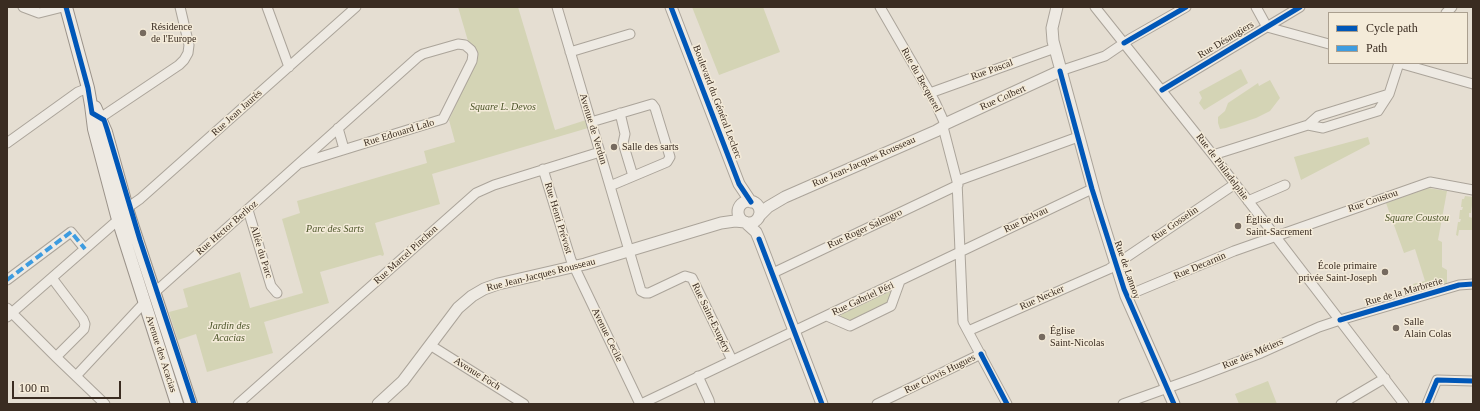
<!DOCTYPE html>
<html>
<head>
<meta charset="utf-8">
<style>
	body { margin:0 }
	#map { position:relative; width:1480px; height:411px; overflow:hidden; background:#e5ded2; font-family:Georgia,serif }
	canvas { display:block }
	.frame { position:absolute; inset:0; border:8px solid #3a2c21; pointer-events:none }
	.legend { position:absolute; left:1328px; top:12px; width:140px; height:52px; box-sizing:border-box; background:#f4ebd9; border:1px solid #aa9f8f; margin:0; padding:5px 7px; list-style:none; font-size:12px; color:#3a2c21 }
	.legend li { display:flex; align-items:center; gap:8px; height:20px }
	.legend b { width:20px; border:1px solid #aa9f8f }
	.scale { position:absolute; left:12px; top:381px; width:109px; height:18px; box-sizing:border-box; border:2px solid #3a2c21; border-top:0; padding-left:5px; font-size:12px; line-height:14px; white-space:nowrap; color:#3a2c21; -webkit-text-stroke:3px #f4ebd9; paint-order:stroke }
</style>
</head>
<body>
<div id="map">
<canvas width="1480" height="411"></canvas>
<div class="frame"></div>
<ul class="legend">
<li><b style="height:5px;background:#0057b8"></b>Cycle path</li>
<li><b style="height:5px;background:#3e9ce0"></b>Path</li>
</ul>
<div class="scale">100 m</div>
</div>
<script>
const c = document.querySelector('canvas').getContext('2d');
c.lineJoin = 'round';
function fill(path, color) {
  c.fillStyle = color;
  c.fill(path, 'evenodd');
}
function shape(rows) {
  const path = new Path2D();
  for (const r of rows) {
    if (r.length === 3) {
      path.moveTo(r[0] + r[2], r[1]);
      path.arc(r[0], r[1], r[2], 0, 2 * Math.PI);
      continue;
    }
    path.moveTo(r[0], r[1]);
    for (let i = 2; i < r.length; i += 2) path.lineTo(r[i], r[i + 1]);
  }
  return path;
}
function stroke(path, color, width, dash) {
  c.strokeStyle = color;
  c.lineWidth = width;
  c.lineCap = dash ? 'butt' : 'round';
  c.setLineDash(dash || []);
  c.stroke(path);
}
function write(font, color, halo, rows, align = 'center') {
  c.font = font + ' Georgia,serif';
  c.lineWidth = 3;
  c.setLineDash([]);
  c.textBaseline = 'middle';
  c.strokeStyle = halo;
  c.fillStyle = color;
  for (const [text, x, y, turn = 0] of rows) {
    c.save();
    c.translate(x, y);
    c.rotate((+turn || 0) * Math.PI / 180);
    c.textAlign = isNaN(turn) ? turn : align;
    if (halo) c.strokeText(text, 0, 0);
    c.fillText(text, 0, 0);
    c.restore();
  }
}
fill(shape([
	[458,7,518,7,555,130,586,120,588,128,432,174,440,204,375,223,384,254,383,256,380,255,320,272,329,303,264,322,273,353,207,372,196,334,178,340,169,312,188,307,183,289,240,272,250,308,303,293,282,219,300,213,297,201,427,163,424,151,455,142,449,120,476,61,476,51,474,46,468,41],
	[692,7,763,7,780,52,719,75],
	[1241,69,1248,83,1204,110,1199,103,1202,98,1199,92],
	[1270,80,1280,98,1270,111,1256,118,1226,128,1220,129,1218,123,1218,117,1225,111,1228,103,1258,83,1259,86],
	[1368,137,1370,144,1301,180,1294,157],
	[1428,188,1447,191,1438,240,1442,242,1442,267,1447,270,1447,283,1416,292,1413,284,1425,281,1415,249,1404,253,1386,203],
	[1465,196,1473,197,1471,213,1469,213,1469,217,1473,218,1473,230,1459,230,1458,236,1456,235,1458,222,1460,222,1461,219,1459,219,1460,210,1462,210,1463,207,1461,207,1462,199,1464,199],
	[891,291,892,292,889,304,851,322,840,317,842,314],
	[1268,381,1277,404,1239,404,1235,394]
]), '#d4d4b5');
const minor = shape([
	[23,7,39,13,63,7],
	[267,7,289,67],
	[557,7,641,291,645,293,649,293,685,276,692,278,732,360],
	[880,7,935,102,945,124],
	[1095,7,1213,155,1404,404],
	[1256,7,1267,27,1329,44],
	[1446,13,1452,7],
	[570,52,630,34],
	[1399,63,1473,84],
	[1060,71,1105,56,1130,39,1186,7],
	[1162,90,1300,7],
	[930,93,1055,48],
	[620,113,625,134,623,143,633,176],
	[100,118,179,65,184,60,188,53,189,45,180,7],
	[591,122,652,104,655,108,670,157,667,162,610,186],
	[1308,125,1323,128,1378,111,1389,94,1399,63],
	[943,127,957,181,963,322,1007,404],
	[338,128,344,149],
	[7,143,78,92,88,88],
	[1213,155,1308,125,1318,116,1389,94],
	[543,169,571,260,640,404],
	[957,181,1078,137],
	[1248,201,1285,185],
	[127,208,140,199,356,7],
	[248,210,271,286,277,293],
	[773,273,958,185],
	[52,278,83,319,85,324,84,329,56,357],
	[7,280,71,232,85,249],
	[154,293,418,57,423,54,458,44,465,45,471,50,473,54,472,61,443,119,301,163],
	[1126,296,1234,251,1430,182,1473,190],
	[7,308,56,357,105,404],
	[827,316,850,326,891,306,900,281],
	[7,317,118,220],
	[968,331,1109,269,1235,184],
	[430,345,524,404],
	[76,376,144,303],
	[698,376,709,400,710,404],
	[238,404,476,193,494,185,600,152],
	[641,404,1092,189],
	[877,404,981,354],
	[1123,404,1198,377,1261,353,1319,327,1340,320,1459,285,1473,284],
	[1341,404,1385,378],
	[1427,404,1437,380,1473,381]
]);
const tertiary = shape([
	[671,7,739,184,751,202],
	[1057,7,1052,28,1053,41,1098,207,1126,296,1174,404],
	[749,212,11],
	[759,216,768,207,785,197,936,131,943,127,945,124,1060,71],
	[746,223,756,232,759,239,822,404],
	[378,404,403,381,458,308,472,296,484,289,498,284,585,264,721,223,735,221,745,222]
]);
const secondary = shape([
	[66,7,88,88,91,105,94,129,117,216,177,404],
	[95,107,106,132,129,215,191,404]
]);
stroke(minor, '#aba49a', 11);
stroke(tertiary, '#aba49a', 13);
stroke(secondary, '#9b938a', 14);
stroke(minor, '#eeeae3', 9);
stroke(tertiary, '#eeeae3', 11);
stroke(secondary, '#eeeae3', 12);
stroke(shape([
	[7,280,71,232,85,249]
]), '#3e9ce0', 4, [8, 4]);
stroke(shape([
	[66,7,88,88,92,113,104,120,107,129,140,240,194,404],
	[671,7,739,184,751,202],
	[1124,43,1186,7],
	[1060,71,1092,189,1124,289,1174,404],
	[1162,90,1300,7],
	[759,239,822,404],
	[1340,320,1459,285,1473,284],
	[981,354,1007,404],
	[1427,404,1437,380,1473,381]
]), '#0057b8', 5);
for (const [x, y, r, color] of [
	[143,33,4,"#766a5f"],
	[614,147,4,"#766a5f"],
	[1238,226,4,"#766a5f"],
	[1385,272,4,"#766a5f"],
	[1396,328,4,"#766a5f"],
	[1042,337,4,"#766a5f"]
]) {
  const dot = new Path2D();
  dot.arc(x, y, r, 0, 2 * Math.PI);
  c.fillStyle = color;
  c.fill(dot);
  stroke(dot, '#f4ebd9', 1.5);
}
write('10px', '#3a2c21', '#f4ebd9', [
	["Résidence",151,27],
	["de l'Europe",151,39],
	["Salle des sarts",622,147],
	["Église du",1246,220],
	["Saint-Sacrement",1246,232],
	["École primaire",1377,266,"right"],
	["privée Saint-Joseph",1377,278,"right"],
	["Salle",1404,322],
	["Alain Colas",1404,334],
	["Église",1050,331],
	["Saint-Nicolas",1050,343]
], 'left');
write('10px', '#3a2c21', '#f4ebd9', [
	["Rue Désaugiers",1226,40,-31],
	["Rue Pascal",992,70,-20],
	["Rue du Becquerel",921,80,61],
	["Rue Colbert",1003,98,-24],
	["Boulevard du Général Leclerc",717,102,69],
	["Rue Jean Jaurès",237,113,-42],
	["Avenue de Verdun",593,129,73],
	["Rue Edouard Lalo",399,133,-17],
	["Rue Jean-Jacques Rousseau",864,162,-24],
	["Rue de Philadelphie",1222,167,53],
	["Rue Coustou",1373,201,-19],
	["Rue Henri Prévost",558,218,73],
	["Rue Delvau",1026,220,-26],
	["Rue Gosselin",1175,224,-34],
	["Rue Hector Berlioz",227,228,-41],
	["Rue Roger Salengro",865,229,-25],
	["Allée du Parc",261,252,73],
	["Rue Marcel Pinchon",406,255,-42],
	["Rue Decarnin",1200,266,-23],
	["Rue de Lannoy",1127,270,71],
	["Rue Jean-Jacques Rousseau",541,275,-14],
	["Rue de la Marbrerie",1404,292,-16],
	["Rue Necker",1042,298,-24],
	["Rue Gabriel Péri",863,299,-25],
	["Rue Saint-Exupéry",711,318,64],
	["Avenue Cecile",607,335,64],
	["Avenue des Acacias",161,354,72],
	["Rue des Métiers",1253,354,-23],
	["Avenue Foch",477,374,32],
	["Rue Clovis Hugues",940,374,-26]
]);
write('italic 10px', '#4c5529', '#f4ebd9', [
	["Square L. Devos",503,107],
	["Square Coustou",1417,218],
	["Parc des Sarts",335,229],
	["Jardin des",229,326],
	["Acacias",229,338]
]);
</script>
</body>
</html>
